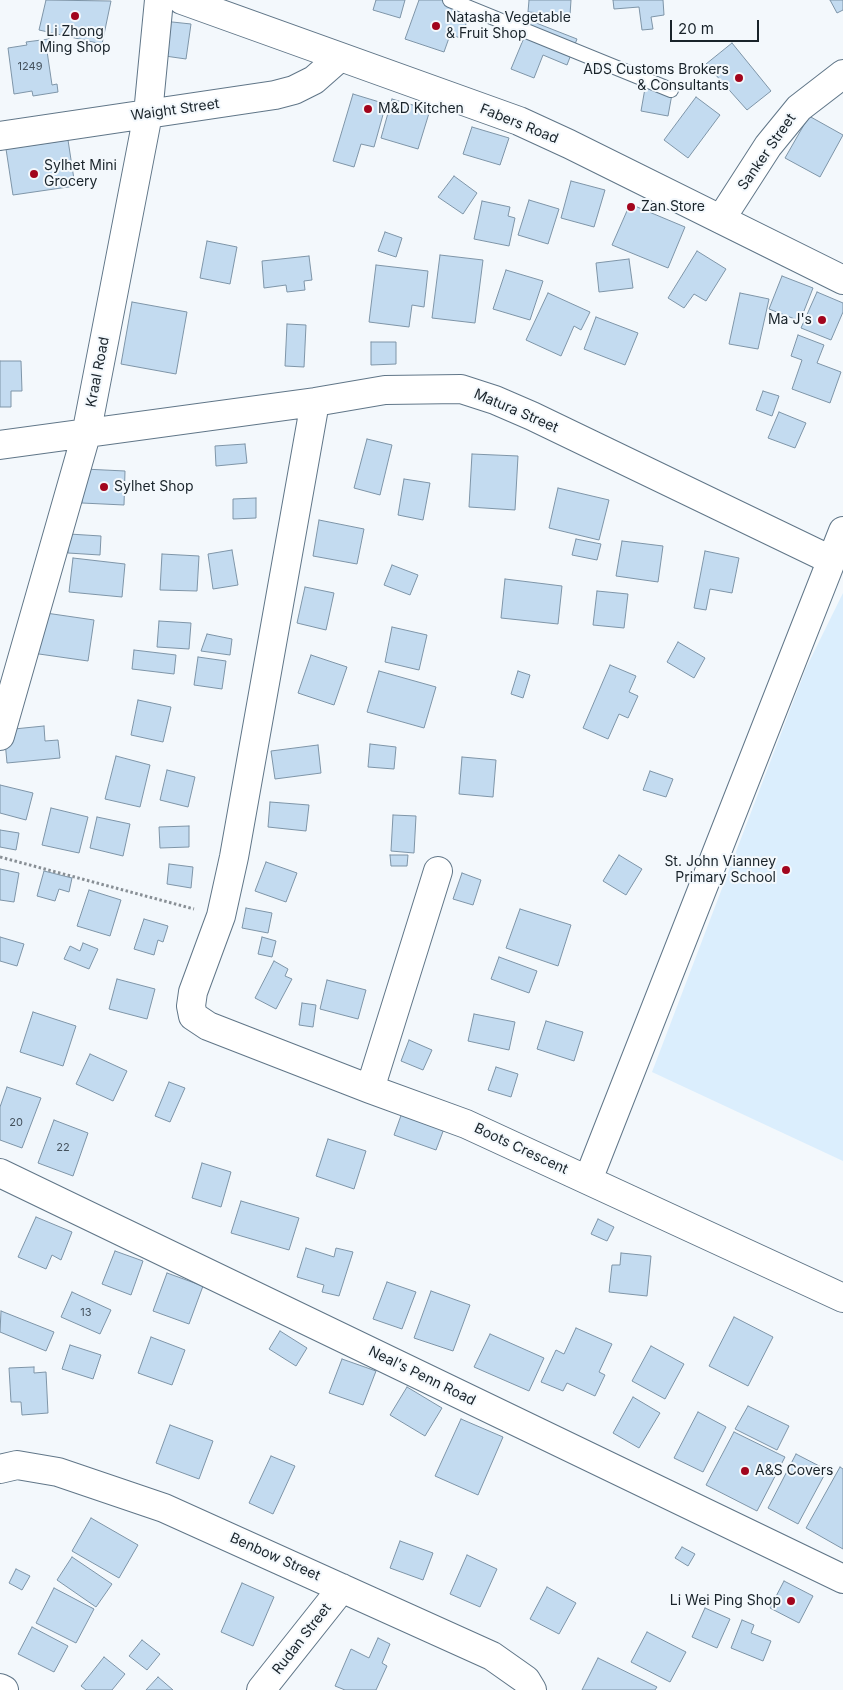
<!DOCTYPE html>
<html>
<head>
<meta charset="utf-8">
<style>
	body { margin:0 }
	#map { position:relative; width:843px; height:1690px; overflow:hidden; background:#f3f8fc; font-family:Inter,sans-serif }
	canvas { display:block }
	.scale { position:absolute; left:670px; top:20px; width:89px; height:22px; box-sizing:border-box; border:2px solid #19232a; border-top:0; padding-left:6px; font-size:15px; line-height:18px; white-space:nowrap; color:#19232a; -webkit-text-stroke:4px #f3f8fc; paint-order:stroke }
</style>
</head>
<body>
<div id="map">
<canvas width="843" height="1690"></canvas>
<div class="scale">20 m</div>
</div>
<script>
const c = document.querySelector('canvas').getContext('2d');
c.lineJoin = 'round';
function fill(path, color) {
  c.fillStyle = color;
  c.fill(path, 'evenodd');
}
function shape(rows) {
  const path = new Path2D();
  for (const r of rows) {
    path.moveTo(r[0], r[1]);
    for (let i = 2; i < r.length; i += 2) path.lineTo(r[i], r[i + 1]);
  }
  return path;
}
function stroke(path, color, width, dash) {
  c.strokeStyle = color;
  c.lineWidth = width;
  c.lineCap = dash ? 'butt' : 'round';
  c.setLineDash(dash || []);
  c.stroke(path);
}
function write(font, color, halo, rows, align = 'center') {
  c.font = font + ' Inter,sans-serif';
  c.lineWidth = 4;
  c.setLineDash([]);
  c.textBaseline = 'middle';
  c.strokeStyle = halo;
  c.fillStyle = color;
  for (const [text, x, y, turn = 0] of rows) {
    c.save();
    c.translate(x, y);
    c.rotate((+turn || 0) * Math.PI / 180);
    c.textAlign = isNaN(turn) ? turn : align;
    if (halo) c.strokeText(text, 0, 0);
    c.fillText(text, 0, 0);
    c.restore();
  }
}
fill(shape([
	[843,593,843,1161,652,1072,806,668]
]), '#dbeefd');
const building = shape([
	[46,0,111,1,102,44,39,30,46,0],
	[376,0,405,0,400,18,373,10,376,0],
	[419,0,447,0,457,4,453,16,467,21,461,38,450,35,444,52,405,39,419,0],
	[529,0,571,0,570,15,528,12,529,0],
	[613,0,663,0,664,15,651,17,653,29,642,30,639,7,614,9,613,0],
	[830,0,843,0,843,10,837,13,830,0],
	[163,21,191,24,186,59,158,55,163,21],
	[531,21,577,39,567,65,543,55,534,78,511,69,531,21],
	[49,39,51,50,47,51,52,85,57,84,58,92,33,96,32,91,14,94,8,48,27,45,26,42,49,39],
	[732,43,771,91,747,110,706,64,732,43],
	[647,77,674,83,668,116,641,111,647,77],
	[353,94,386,104,374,147,361,144,354,167,333,161,353,94],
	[696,97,720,115,688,158,664,140,696,97],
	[392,99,430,110,418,149,381,138,392,99],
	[809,116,843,135,820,177,785,158,809,116],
	[472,127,509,138,500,165,463,154,472,127],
	[68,140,75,186,13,195,6,149,68,140],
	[454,176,477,193,463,214,438,197,454,176],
	[571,181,605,190,594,227,561,218,571,181],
	[529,200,559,209,548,244,518,235,529,200],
	[482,201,510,207,508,216,515,218,509,246,474,239,482,201],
	[630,204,685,227,668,268,612,245,630,204],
	[385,232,402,238,396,257,378,251,385,232],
	[207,241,237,247,230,284,200,278,207,241],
	[697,251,726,269,706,301,694,294,684,308,668,298,697,251],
	[440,255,483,260,475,323,432,318,440,255],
	[309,256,312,280,304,281,305,290,287,292,286,285,264,288,262,261,309,256],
	[629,259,633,288,599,292,596,263,629,259],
	[376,265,428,271,424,307,412,305,409,327,369,322,376,265],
	[506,270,543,281,530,320,493,309,506,270],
	[782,276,813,288,800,321,769,309,782,276],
	[817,292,843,303,843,312,831,340,801,328,817,292],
	[548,293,590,312,581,330,574,326,561,356,526,340,548,293],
	[740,293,769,299,758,349,729,344,740,293],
	[132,302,187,312,176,374,121,364,132,302],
	[596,317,638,333,625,365,584,349,596,317],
	[287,324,306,325,304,367,285,366,287,324],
	[798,335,824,345,817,363,841,372,830,403,792,389,802,360,791,356,798,335],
	[371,342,396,342,396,364,371,365,371,342],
	[0,361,21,361,22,391,11,391,11,407,0,407,0,361],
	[763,391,779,396,772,416,756,410,763,391],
	[779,412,806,423,795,448,768,438,779,412],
	[367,439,392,445,380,495,354,488,367,439],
	[245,444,247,463,216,466,215,446,245,444],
	[472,454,518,456,515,510,469,507,472,454],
	[84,469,125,471,124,505,82,503,84,469],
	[404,479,430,483,423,520,398,515,404,479],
	[558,488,609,500,599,540,549,528,558,488],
	[256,498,256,518,233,519,233,499,256,498],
	[319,520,364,529,357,564,313,556,319,520],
	[69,534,101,536,100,555,68,553,69,534],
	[576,539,601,544,597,560,572,555,576,539],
	[622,541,663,546,658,582,616,576,622,541],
	[232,550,238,585,213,589,208,554,232,550],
	[705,551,739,558,732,593,710,589,706,610,694,608,705,551],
	[162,554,199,556,197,591,160,590,162,554],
	[73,558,125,564,122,597,69,592,73,558],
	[392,565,418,575,410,595,384,585,392,565],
	[505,579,562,586,558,624,501,618,505,579],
	[305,587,334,593,326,630,297,623,305,587],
	[597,591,628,594,624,628,593,625,597,591],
	[39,612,94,620,88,661,32,653,39,612],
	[159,621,191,623,189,649,157,647,159,621],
	[392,627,427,635,419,670,385,662,392,627],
	[207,634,232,639,230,655,201,651,207,634],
	[678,642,705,658,694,678,667,662,678,642],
	[134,650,176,655,174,674,132,669,134,650],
	[311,655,347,667,334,705,298,693,311,655],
	[198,657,226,661,222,689,194,685,198,657],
	[610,665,636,676,629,692,638,696,628,718,619,714,608,739,583,728,610,665],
	[379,671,436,687,424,728,367,712,379,671],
	[518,671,530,675,523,698,511,694,518,671],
	[138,700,171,707,163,742,131,735,138,700],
	[44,726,45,741,58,740,60,758,7,763,4,730,44,726],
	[370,744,396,747,394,769,368,767,370,744],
	[318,745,321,773,275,779,271,751,318,745],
	[116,756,150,765,140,807,105,799,116,756],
	[462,757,496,760,493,797,459,794,462,757],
	[167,770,195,777,188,807,160,800,167,770],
	[650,771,673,779,666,797,643,790,650,771],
	[0,785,33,793,26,820,0,813,0,785],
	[270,802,309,805,306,831,268,827,270,802],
	[51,808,88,817,79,853,42,845,51,808],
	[393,815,416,816,414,853,391,851,393,815],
	[97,817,130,824,123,856,90,848,97,817],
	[189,826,189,847,160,848,159,827,189,826],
	[0,830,19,833,16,850,0,847,0,830],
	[390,855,408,855,407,866,391,866,390,855],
	[619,855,642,869,626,895,603,881,619,855],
	[266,862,297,873,286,902,255,891,266,862],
	[169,864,193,867,191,888,167,884,169,864],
	[0,869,19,873,14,902,0,900,0,869],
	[44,871,72,878,69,892,59,889,55,901,37,896,44,871],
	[462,873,481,880,473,905,453,899,462,873],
	[89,890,121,900,110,936,77,926,89,890],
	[246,908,272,913,268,933,242,928,246,908],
	[520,909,571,925,558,966,506,948,520,909],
	[144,919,168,926,163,942,158,940,154,955,134,949,144,919],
	[0,937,24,944,17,966,0,961,0,937],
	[262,937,276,941,272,957,258,954,262,937],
	[83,943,98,949,89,969,64,959,70,946,80,951,83,943],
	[499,957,537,971,529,993,491,979,499,957],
	[274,961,288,969,285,976,292,979,276,1009,255,998,274,961],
	[117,979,155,989,147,1019,109,1009,117,979],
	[327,980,366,990,358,1019,320,1009,327,980],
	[302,1003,316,1005,313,1027,299,1025,302,1003],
	[33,1012,76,1026,63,1066,20,1052,33,1012],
	[474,1014,515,1022,509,1050,468,1041,474,1014],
	[546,1021,583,1032,574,1061,537,1049,546,1021],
	[409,1040,432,1050,423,1070,401,1061,409,1040],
	[90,1054,127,1071,113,1101,76,1084,90,1054],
	[496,1067,518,1074,511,1097,488,1090,496,1067],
	[169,1082,185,1088,170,1122,155,1116,169,1082],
	[7,1087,41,1098,22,1148,0,1140,0,1107,7,1087],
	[403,1110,445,1126,436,1150,394,1135,403,1110],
	[54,1120,88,1133,73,1176,38,1163,54,1120],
	[328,1139,366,1151,354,1189,316,1176,328,1139],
	[202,1163,231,1172,221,1207,192,1198,202,1163],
	[241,1201,299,1218,289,1250,231,1233,241,1201],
	[36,1217,72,1232,61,1260,52,1255,46,1269,18,1257,36,1217],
	[598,1219,614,1227,607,1241,591,1234,598,1219],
	[306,1248,334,1257,336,1248,353,1252,339,1296,322,1292,324,1285,297,1277,306,1248],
	[115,1251,143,1261,131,1295,102,1284,115,1251],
	[621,1253,651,1256,647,1296,609,1292,612,1265,620,1265,621,1253],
	[167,1273,203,1286,189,1324,153,1311,167,1273],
	[387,1282,416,1292,402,1329,373,1319,387,1282],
	[431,1291,470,1305,453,1351,414,1338,431,1291],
	[72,1292,111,1310,100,1334,61,1317,72,1292],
	[1,1311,54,1332,46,1351,0,1332,1,1311],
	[734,1317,773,1337,748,1386,709,1366,734,1317],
	[576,1328,612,1344,599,1372,605,1375,595,1396,567,1383,563,1391,541,1382,556,1350,564,1354,576,1328],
	[280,1331,307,1348,296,1366,269,1349,280,1331],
	[490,1334,544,1358,529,1391,474,1367,490,1334],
	[151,1337,185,1350,172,1385,138,1373,151,1337],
	[70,1345,101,1355,93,1379,62,1369,70,1345],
	[651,1346,684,1364,665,1399,632,1381,651,1346],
	[342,1359,376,1371,363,1405,329,1393,342,1359],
	[34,1367,34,1373,46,1372,48,1413,22,1415,21,1402,11,1402,9,1368,34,1367],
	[407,1387,442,1408,425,1436,390,1415,407,1387],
	[633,1397,660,1413,639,1448,613,1433,633,1397],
	[748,1406,789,1426,777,1450,735,1429,748,1406],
	[698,1412,726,1427,703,1472,674,1458,698,1412],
	[461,1419,503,1437,478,1495,435,1476,461,1419],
	[170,1425,213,1441,199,1479,156,1463,170,1425],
	[734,1432,785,1457,757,1511,706,1485,734,1432],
	[796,1454,827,1470,798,1524,768,1508,796,1454],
	[271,1456,295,1466,273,1514,249,1503,271,1456],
	[840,1467,843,1469,843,1549,806,1528,840,1467],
	[91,1518,138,1545,119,1578,72,1551,91,1518],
	[400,1541,433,1553,423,1580,390,1568,400,1541],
	[682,1547,695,1554,688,1566,675,1558,682,1547],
	[467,1555,497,1569,480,1607,450,1594,467,1555],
	[72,1557,112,1584,96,1607,57,1580,72,1557],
	[16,1569,30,1576,22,1590,9,1583,16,1569],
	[784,1581,813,1596,799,1623,770,1608,784,1581],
	[242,1583,274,1597,253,1646,221,1632,242,1583],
	[547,1587,576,1603,559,1634,530,1619,547,1587],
	[54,1588,94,1609,76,1643,36,1623,54,1588],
	[705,1608,730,1619,717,1648,692,1637,705,1608],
	[742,1620,754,1625,751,1633,771,1641,763,1661,731,1648,742,1620],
	[32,1627,68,1646,54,1672,18,1654,32,1627],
	[647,1632,686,1652,670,1682,631,1662,647,1632],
	[378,1638,390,1644,382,1663,387,1666,376,1690,345,1690,335,1686,351,1649,369,1658,378,1638],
	[142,1640,160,1654,147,1670,129,1656,142,1640],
	[104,1657,125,1674,112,1690,86,1690,81,1686,104,1657],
	[598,1658,657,1687,655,1690,582,1690,598,1658],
	[158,1677,173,1690,146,1690,158,1677]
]);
fill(building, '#c3dbf0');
stroke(building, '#7e95a8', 1);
const lane = shape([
	[450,0,671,90]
]);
const street = shape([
	[0,136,275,95,294,90,314,80,339,58],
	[721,219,768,146,799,108,843,74],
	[315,402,234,857,221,916,193,992,191,1006,193,1016,208,1026,370,1089,466,1124,843,1298],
	[0,445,315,402,385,390,461,389,495,400,532,416,831,560],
	[0,736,86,435,148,114,159,0],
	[370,1089,438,871],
	[588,1180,843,531],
	[0,1469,17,1465,58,1472,164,1508,492,1656,526,1680,532,1690],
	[0,1688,4,1690],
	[261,1690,342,1588]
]);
const secondary = shape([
	[182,0,519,121,569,144,843,280],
	[0,1173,843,1579]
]);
stroke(lane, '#607688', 16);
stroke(street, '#607688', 30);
stroke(secondary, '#607688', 30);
stroke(shape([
	[0,857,194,909]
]), '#888f95', 3, [2.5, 2.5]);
stroke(lane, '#fff', 14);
stroke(street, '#fff', 28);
stroke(secondary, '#fff', 28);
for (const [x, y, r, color] of [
	[75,16,5,"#a2051d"],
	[436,26,5,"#a2051d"],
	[739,78,5,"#a2051d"],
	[368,109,5,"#a2051d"],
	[34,174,5,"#a2051d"],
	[631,207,5,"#a2051d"],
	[822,320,5,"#a2051d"],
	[104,487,5,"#a2051d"],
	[786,870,5,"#a2051d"],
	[745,1471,5,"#a2051d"],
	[791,1601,5,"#a2051d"]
]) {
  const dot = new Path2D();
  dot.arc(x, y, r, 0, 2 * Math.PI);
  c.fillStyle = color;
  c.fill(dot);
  stroke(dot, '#f3f8fc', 2);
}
write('11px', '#44515c', null, [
	["1249",30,67],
	["20",16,1123],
	["22",63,1148],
	["13",86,1313]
]);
write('14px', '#19232a', '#f3f8fc', [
	["Natasha Vegetable",446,18],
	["& Fruit Shop",446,34],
	["Li Zhong",75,32,"center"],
	["Ming Shop",75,48,"center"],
	["ADS Customs Brokers",729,70,"right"],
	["& Consultants",729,86,"right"],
	["M&D Kitchen",378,109],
	["Sylhet Mini",44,166],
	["Grocery",44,182],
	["Zan Store",641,207],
	["Ma J's",812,320,"right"],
	["Sylhet Shop",114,487],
	["St. John Vianney",776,862,"right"],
	["Primary School",776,878,"right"],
	["A&S Covers",755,1471],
	["Li Wei Ping Shop",781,1601,"right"]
], 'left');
write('14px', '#19232a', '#f3f8fc', [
	["Waight Street",175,110,-8],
	["Fabers Road",519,124,22],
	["Sanker Street",767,152,-55],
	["Kraal Road",98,372,-79],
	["Matura Street",516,411,23],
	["Boots Crescent",521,1149,25],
	["Neal's Penn Road",422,1376,26],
	["Benbow Street",275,1557,24],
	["Rudan Street",302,1639,-52]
]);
</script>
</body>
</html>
